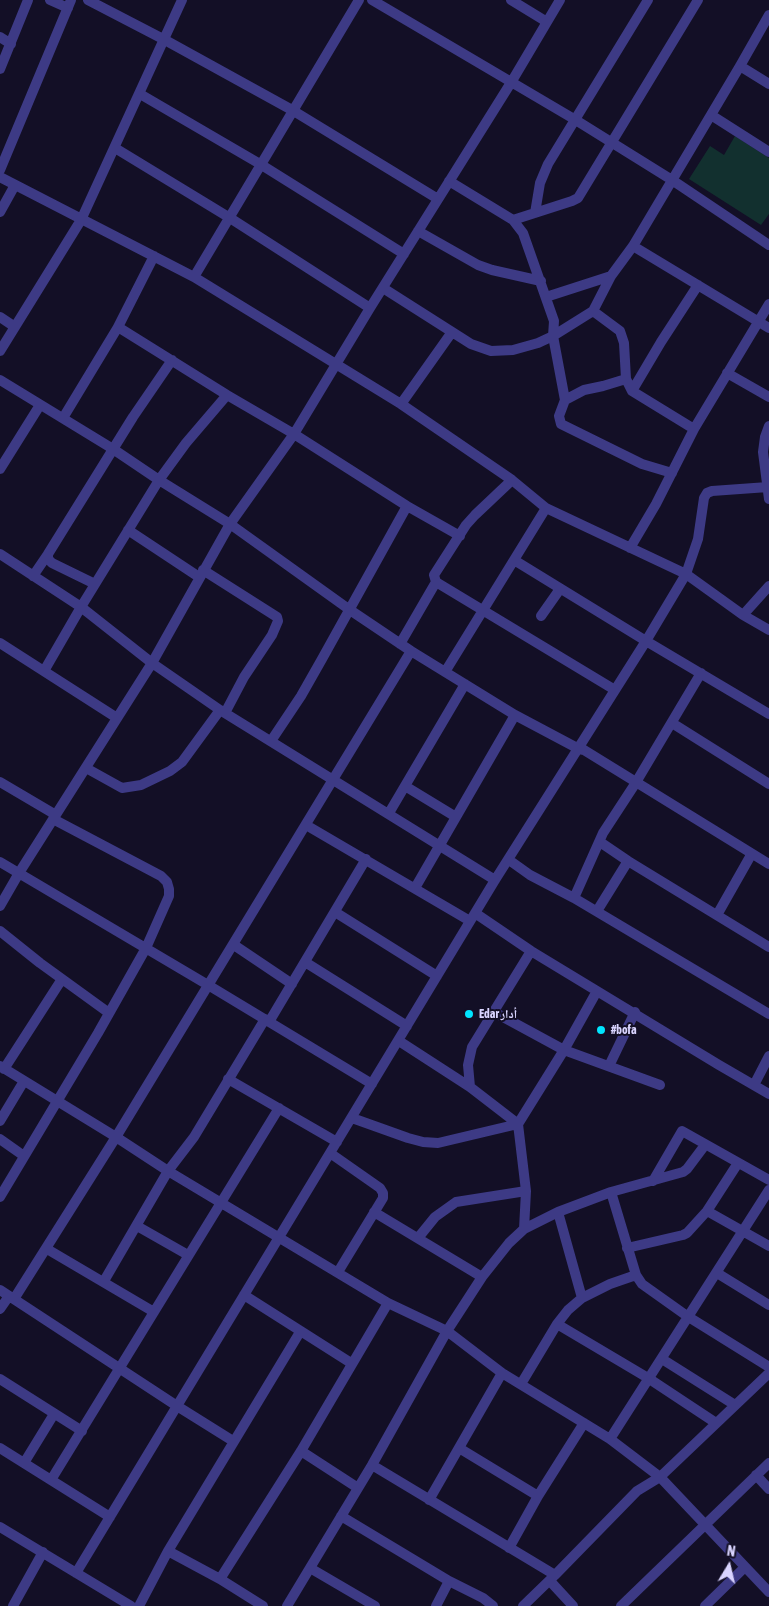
<!DOCTYPE html>
<html>
<head>
<meta charset="utf-8">
<style>
	body { margin:0 }
	#map { position:relative; width:769px; height:1606px; overflow:hidden; background:#130f26; font-family:"Asap Condensed",sans-serif }
	canvas { display:block }
	.north { position:absolute; left:704px; top:1541px; width:50px; height:50px; -webkit-text-stroke:4px #130f26; paint-order:stroke; rotate:9deg; font-size:14px; font-weight:700; line-height:20px; text-align:center; color:#d9d4ff }
	.north::after { content:''; display:block; margin:auto; width:18px; height:22px; background:#d9d4ff; clip-path:polygon(50% 0,100% 100%,50% 72%,0 100%) }
</style>
</head>
<body>
<div id="map">
<canvas width="769" height="1606"></canvas>
<div class="north">N</div>
</div>
<script>
const c = document.querySelector('canvas').getContext('2d');
c.lineJoin = 'round';
function fill(path, color) {
  c.fillStyle = color;
  c.fill(path, 'evenodd');
}
function shape(rows) {
  const path = new Path2D();
  for (const r of rows) {
    path.moveTo(r[0], r[1]);
    for (let i = 2; i < r.length; i += 2) path.lineTo(r[i], r[i + 1]);
  }
  return path;
}
function stroke(path, color, width, dash) {
  c.strokeStyle = color;
  c.lineWidth = width;
  c.lineCap = dash ? 'butt' : 'round';
  c.setLineDash(dash || []);
  c.stroke(path);
}
function write(font, color, halo, rows, align = 'center') {
  c.font = font + ' "Asap Condensed","Noto Naskh Arabic",sans-serif';
  c.lineWidth = 4;
  c.setLineDash([]);
  c.textBaseline = 'middle';
  c.strokeStyle = halo;
  c.fillStyle = color;
  for (const [text, x, y, turn = 0] of rows) {
    c.save();
    c.translate(x, y);
    c.rotate((+turn || 0) * Math.PI / 180);
    c.textAlign = isNaN(turn) ? turn : align;
    if (halo) c.strokeText(text, 0, 0);
    c.fillText(text, 0, 0);
    c.restore();
  }
}
fill(shape([
	[735,136,769,158,769,214,761,225,689,179,710,146,724,155]
]), '#12302f');
stroke(shape([
	[50,0,68,8],
	[88,0,165,40,292,110,438,199],
	[372,0,574,119,672,180,769,245],
	[511,0,547,22],
	[0,37,11,44],
	[740,66,769,84],
	[0,69,28,0],
	[140,94,260,164,404,254],
	[711,115,769,152],
	[115,148,230,218,370,308],
	[0,170,71,0],
	[0,177,194,277,401,404,512,480,546,508,686,574,743,615,769,586],
	[449,181,513,220,523,233,554,321,553,336,565,400],
	[0,212,15,185],
	[535,213,540,183,548,164,648,0],
	[513,220,572,201,578,198,698,0],
	[418,231,478,265,492,270,541,281],
	[633,246,769,328],
	[154,256,118,327,227,395,294,434,407,506,460,536],
	[194,277,359,0],
	[383,288,471,344,491,351,513,350,538,343,553,336,593,311,611,276,633,246,740,66,769,15],
	[546,297,611,276],
	[593,311,620,331,624,343,626,379,632,391,694,429],
	[0,317,15,327],
	[0,351,81,220,182,0],
	[727,373,769,397],
	[626,379,603,386,584,390,565,400,559,416,561,424,642,464,672,473],
	[0,380,113,449,159,480,230,524,350,610,411,651,515,715,579,749,584,750,769,864],
	[632,391,661,342,698,285],
	[227,395,186,443,159,480,81,607,152,663,220,710,495,880],
	[401,404,452,332],
	[63,418,118,327],
	[769,426,765,437,763,452,769,499],
	[0,469,40,405],
	[128,530,199,577],
	[630,548,656,504,694,429,769,304],
	[0,554,81,607,44,671],
	[514,560,646,641,769,714],
	[203,570,277,617,278,621,272,635,244,677,225,713],
	[33,576,48,554],
	[436,582,615,690],
	[95,584,52,563,48,559,48,554,133,417,172,360],
	[743,615,769,630],
	[541,616,560,589],
	[0,643,117,718],
	[400,644,436,582,434,575,466,525,475,515,512,480],
	[445,672,546,508],
	[672,723,769,784],
	[271,741,301,696,322,659,407,506],
	[86,768,122,788,141,785,170,771,182,762,220,710],
	[0,782,56,815],
	[405,786,456,817],
	[389,813,465,684],
	[306,825,470,921],
	[600,842,628,861,769,947],
	[509,860,530,875,574,898,769,1014],
	[0,862,208,985,372,1084],
	[415,888,515,715],
	[574,898,603,833,635,784,701,673],
	[0,906,19,873,152,663,230,524,294,434,370,308,512,81,560,0],
	[597,911,628,861],
	[335,912,437,976],
	[475,913,531,951,719,1065,769,1094],
	[717,915,751,855],
	[0,931,40,963,109,1013],
	[234,945,292,984],
	[305,962,407,1026],
	[494,1012,564,1050,660,1085],
	[269,1022,366,859],
	[399,1041,470,1087,518,1124,564,1050,597,991],
	[0,1066,116,1137,168,1171,388,1303,447,1331,502,1373,610,1439,660,1477,637,1491,555,1575,523,1606],
	[609,1066,635,1012],
	[4,1069,62,979],
	[228,1079,337,1142],
	[754,1085,769,1056],
	[470,1087,468,1065,472,1047,531,951],
	[352,1118,408,1138,423,1142,438,1143,518,1124,526,1191,524,1229],
	[0,1121,24,1081],
	[0,1139,24,1156],
	[330,1153,380,1188,383,1193,383,1198,338,1272],
	[653,1181,682,1131,769,1180],
	[611,1192,636,1275],
	[0,1197,98,1033,146,948,169,896,169,889,167,882,161,876,53,819],
	[707,1211,769,1246],
	[374,1212,482,1277],
	[558,1212,582,1298],
	[137,1226,188,1255],
	[418,1238,435,1217,456,1202,526,1191],
	[627,1248,683,1235,687,1233,707,1211,738,1163],
	[47,1249,154,1312],
	[717,1273,769,1305],
	[104,1281,168,1171,194,1137,265,1019],
	[0,1290,177,1406,233,1441],
	[244,1295,351,1363],
	[14,1299,116,1137,411,651],
	[0,1309,9,1296],
	[557,1324,568,1310,582,1298,610,1284,636,1275,642,1284,687,1316,769,1367],
	[662,1359,735,1405],
	[769,1373,660,1477,769,1592],
	[0,1379,82,1431],
	[521,1384,557,1324,648,1378,716,1423],
	[610,1439,769,1190],
	[0,1448,110,1517],
	[459,1448,538,1496],
	[301,1451,358,1488],
	[24,1463,54,1414],
	[372,1465,555,1575],
	[756,1475,769,1489],
	[51,1480,279,1108],
	[429,1500,502,1373],
	[341,1516,449,1581,483,1598,493,1606],
	[0,1527,131,1606],
	[509,1548,538,1496,584,1423],
	[168,1551,220,1579,263,1606],
	[310,1568,375,1606],
	[76,1573,495,880,646,641,686,574,698,539,704,498,707,493,712,491,768,487],
	[220,1579,301,1451,388,1303],
	[550,1581,573,1606],
	[13,1606,43,1552],
	[139,1606,168,1551,300,1332],
	[287,1606,372,1465,447,1331,482,1277,509,1243,524,1229,558,1212,611,1192,683,1172,687,1169,705,1145],
	[436,1606,449,1581],
	[621,1606,769,1463],
	[705,1606,745,1567]
]), '#3d3a85', 10);
for (const [x, y, r, color] of [
	[469,1014,5,"#00e5ff"],
	[601,1030,5,"#00e5ff"]
]) {
  const dot = new Path2D();
  dot.arc(x, y, r, 0, 2 * Math.PI);
  c.fillStyle = color;
  c.fill(dot);
  stroke(dot, '#130f26', 2);
}
write('bold 12px', '#d9d4ff', '#130f26', [
	["Edar أدار",479,1014],
	["#bofa",611,1030]
], 'left');
</script>
</body>
</html>
